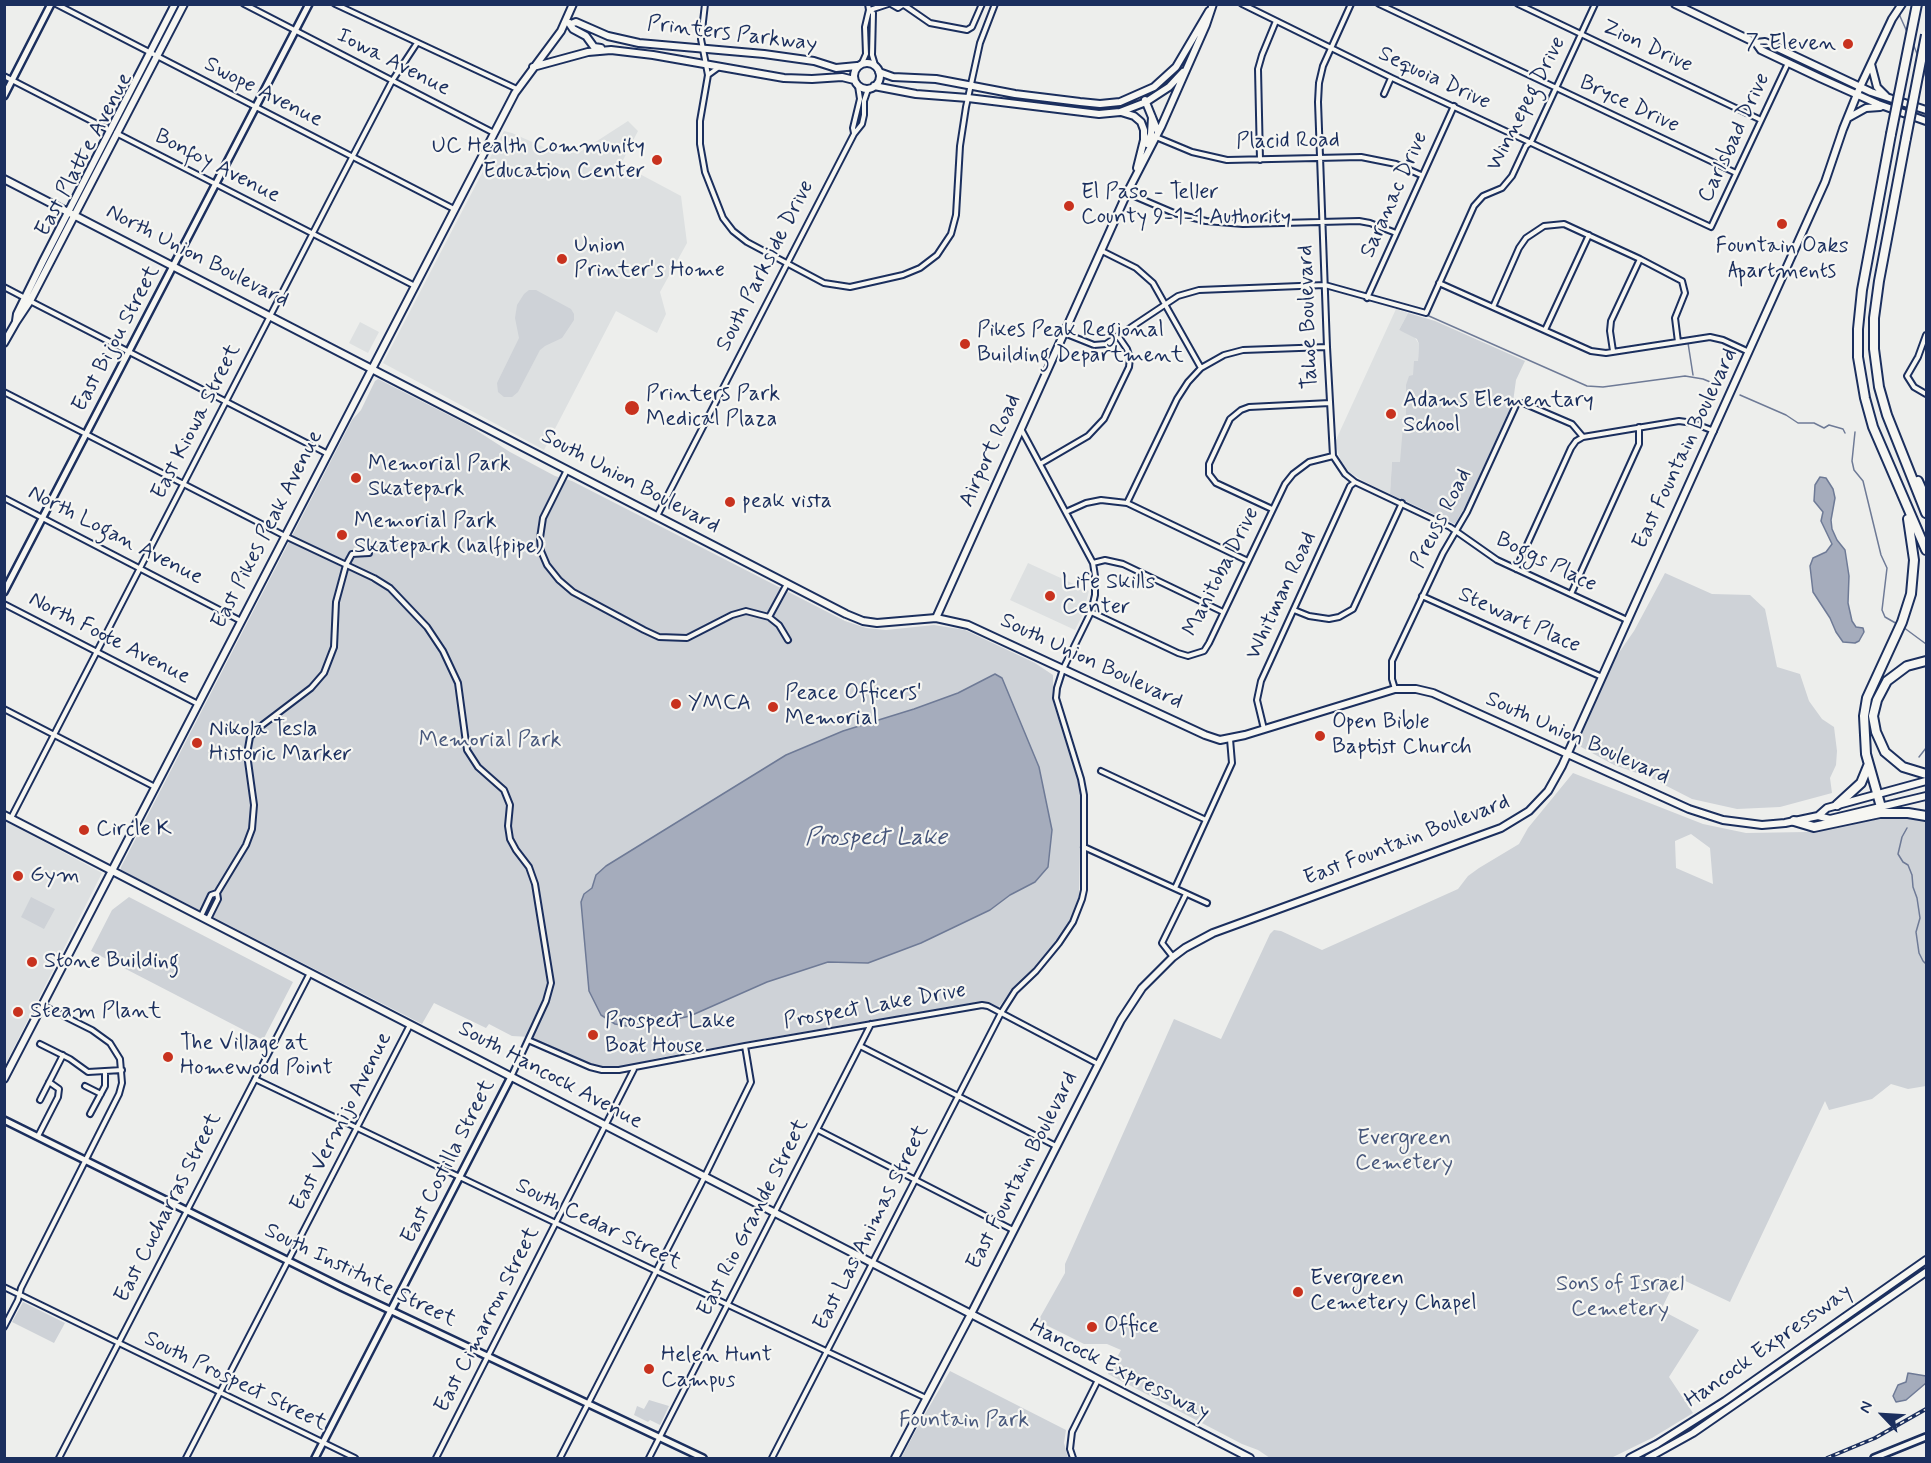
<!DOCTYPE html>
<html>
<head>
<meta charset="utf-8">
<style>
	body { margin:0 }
	#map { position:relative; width:1931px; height:1463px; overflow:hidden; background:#edeeec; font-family:Mynerve,sans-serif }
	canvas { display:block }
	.frame { position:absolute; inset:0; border:6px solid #1b2f5e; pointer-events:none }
	.north { position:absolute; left:1853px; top:1385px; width:60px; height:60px; -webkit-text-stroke:4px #f6f6f2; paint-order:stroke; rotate:295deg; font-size:16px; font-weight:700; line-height:24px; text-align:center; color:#1b2f5e }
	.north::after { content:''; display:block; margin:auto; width:21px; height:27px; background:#1b2f5e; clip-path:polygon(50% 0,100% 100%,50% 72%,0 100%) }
</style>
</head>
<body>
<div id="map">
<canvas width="1931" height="1463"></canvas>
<div class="frame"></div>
<div class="north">N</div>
</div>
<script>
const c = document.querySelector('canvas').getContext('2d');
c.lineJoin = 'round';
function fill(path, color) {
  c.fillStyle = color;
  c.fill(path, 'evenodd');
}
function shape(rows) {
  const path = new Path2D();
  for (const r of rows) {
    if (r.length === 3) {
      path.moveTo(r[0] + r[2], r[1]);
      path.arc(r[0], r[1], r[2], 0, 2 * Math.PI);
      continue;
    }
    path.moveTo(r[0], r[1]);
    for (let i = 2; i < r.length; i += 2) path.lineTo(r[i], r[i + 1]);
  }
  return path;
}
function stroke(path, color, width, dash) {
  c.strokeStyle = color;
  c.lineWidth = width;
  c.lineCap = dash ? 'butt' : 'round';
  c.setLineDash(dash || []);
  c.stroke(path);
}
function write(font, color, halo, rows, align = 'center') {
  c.font = font + ' Mynerve,sans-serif';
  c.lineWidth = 4.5;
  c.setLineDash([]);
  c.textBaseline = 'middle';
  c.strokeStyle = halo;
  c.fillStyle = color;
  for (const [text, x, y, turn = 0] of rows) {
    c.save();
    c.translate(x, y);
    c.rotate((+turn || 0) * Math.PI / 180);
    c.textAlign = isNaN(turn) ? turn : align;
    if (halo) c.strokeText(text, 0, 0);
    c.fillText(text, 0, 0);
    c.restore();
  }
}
fill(shape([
	[628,121,638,131,621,164,681,196,687,243,660,292,666,314,657,333,616,311,544,450,383,363,504,131,512,133,559,154,580,152],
	[1396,309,1408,313,1399,330,1413,335,1419,344,1418,362,1430,466,1392,462,1390,494,1365,482,1349,472,1341,462,1335,442],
	[360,322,379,332,368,353,349,343],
	[1028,563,1089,591,1083,614,1075,630,1010,600],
	[5,821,102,873,5,1065]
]), '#dde0e1');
fill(shape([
	[529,290,536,290,571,309,574,314,574,320,562,338,545,346,540,350,518,392,512,397,504,397,498,392,497,383,519,338,515,318,517,305,524,294],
	[1408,313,1435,321,1525,361,1516,380,1513,402,1467,503,1455,524,1390,494,1392,462,1400,462,1403,426,1406,426,1406,385,1409,376,1413,375,1414,361,1418,361,1419,344,1417,339,1399,330],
	[378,379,468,425,510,452,555,476,572,481,845,621,866,628,886,630,934,625,965,630,1035,663,1053,675,1053,702,1078,779,1081,798,1079,898,1074,913,1063,931,1033,971,1015,986,998,1008,979,1002,756,1040,658,1058,621,1067,598,1068,530,1037,512,1036,489,1024,486,1028,434,1003,422,1024,121,870,121,867,352,420,361,410,375,381],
	[1665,573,1712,594,1750,595,1765,609,1777,667,1800,674,1809,701,1822,719,1834,727,1837,751,1836,765,1830,778,1832,793,1780,807,1737,809,1692,799,1651,778,1614,765,1572,742,1602,677,1634,631],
	[1573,773,1703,824,1746,833,1806,832,1894,816,1926,820,1926,1086,1908,1089,1891,1084,1872,1099,1829,1110,1825,1101,1730,1302,1677,1277,1661,1310,1699,1330,1669,1377,1693,1413,1652,1438,1611,1458,1270,1458,1258,1450,1242,1444,1108,1374,1121,1350,1107,1344,1084,1344,1038,1321,1065,1273,1065,1264,1174,1019,1221,1039,1270,934,1274,930,1281,931,1322,950,1458,889,1468,876,1479,868,1519,844,1528,828],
	[1691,834,1710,848,1713,884,1676,868,1675,841],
	[31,897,55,909,44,929,21,917],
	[129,897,293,982,263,1040,91,951,112,910],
	[23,1302,65,1323,54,1343,12,1322],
	[950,1371,1066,1430,1064,1443,1068,1458,901,1458,921,1421],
	[649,1400,669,1406,660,1425,650,1420,648,1422,634,1415,637,1406,644,1409]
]), '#ced2d7');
const water = shape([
	[1820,477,1826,478,1833,489,1835,498,1831,520,1832,529,1837,540,1845,550,1849,576,1848,603,1852,621,1856,627,1863,628,1864,632,1859,641,1855,643,1843,642,1836,632,1830,618,1813,592,1810,566,1813,558,1826,552,1832,544,1821,521,1823,512,1814,501,1815,485,1820,477],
	[995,674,1002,678,1039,767,1052,830,1048,867,1035,882,1010,895,990,910,921,943,868,963,828,962,767,982,690,1016,638,1028,615,1024,601,1015,589,991,581,902,584,894,592,888,596,875,606,866,786,755,843,731,914,709,958,693,995,674],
	[1908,1373,1926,1376,1926,1383,1906,1400,1896,1402,1893,1396,1898,1385,1906,1382,1908,1373]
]);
fill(water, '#a5acbc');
stroke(water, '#6e7a96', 1.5);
stroke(shape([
	[1899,14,1908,34],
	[1913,44,1918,56],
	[1923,68,1926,78],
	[1429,316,1587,386,1603,387,1685,376,1703,379,1720,386],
	[1688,343,1693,375],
	[1740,395,1786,415,1798,423,1814,423,1824,428,1829,425,1843,429,1845,433],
	[1855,432,1852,461,1854,470,1863,481,1881,555,1887,568,1882,610,1885,617,1899,625],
	[1903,627,1926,644],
	[1919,757,1926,748],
	[1907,828,1902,837,1898,854,1903,862,1908,865,1912,875,1913,887,1917,898,1920,918,1916,932,1919,953,1923,961,1926,964]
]), '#6e7a96', 1.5);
const minor = shape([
	[56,4,454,209],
	[244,4,494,133],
	[335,4,517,89],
	[705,4,701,39,708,75,700,121,700,144,705,172,723,218,733,231,747,242,824,283,850,287,903,275,920,268,937,255,951,234,956,215,960,146,966,107,980,43,995,4],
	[868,4,869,10,873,13,872,55,875,65],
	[891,4,898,8,904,4],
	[1242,4,1392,78,1711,227,1788,63],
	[1351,4,1323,66,1319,83,1318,102,1327,347,1333,456,1345,474,1355,482,1450,527,1497,560,1627,620],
	[1379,4,1736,173],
	[1518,4,1761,120],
	[904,5,930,23,967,30,972,27,982,4],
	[870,10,888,4],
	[862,63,866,54,865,27,869,10],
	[708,75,719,67],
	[4,76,109,130],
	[1384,94,1391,78],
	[116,133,415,286],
	[854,133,853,128,860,99,858,86],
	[1156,137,1192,152,1227,160,1361,157,1396,164,1421,175],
	[1260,160,1258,69,1262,55,1276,21],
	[1127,193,1174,213,1206,221,1243,224,1359,221,1370,223,1396,233],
	[1102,251,1136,268,1153,283,1201,368],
	[1439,283,1591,351,1606,353,1710,337,1723,340,1749,352],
	[4,287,25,298],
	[1367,298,1454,106],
	[30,301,328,454],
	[1493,307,1519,248,1526,238,1544,226,1564,224,1640,259,1682,281,1685,293,1675,318,1678,342],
	[1545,330,1589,235],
	[1064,333,1094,345,1106,344,1178,296,1199,290,1325,285,1426,313,1474,206,1483,196,1502,188,1512,176,1526,146,1531,142,1595,4],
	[1926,335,1918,357,1907,376,1914,387,1926,394],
	[1613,351,1610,331,1611,321,1640,259],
	[4,392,285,536,374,578,390,588,427,627,443,651,458,683,467,750,478,767,504,790,510,805,508,826,510,839,516,850,529,867,535,884,551,983,546,1001,511,1077],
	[1040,464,1088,436,1104,419,1129,367,1130,358,1127,349,1118,336],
	[567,470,543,518,540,538,541,551,547,565,559,580,573,592,644,630,659,637,687,638,732,615,746,611,769,617,779,625,788,640],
	[4,498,241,621],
	[1127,503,1177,399,1188,382,1201,368,1224,355,1243,350,1327,347],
	[1272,509,1216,483,1209,474,1209,464,1230,419,1241,410,1249,407,1330,403],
	[1066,512,1086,503,1101,500,1127,503,1248,561],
	[657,516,854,134,862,124,864,115,864,101,868,89],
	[1093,563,1105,560,1123,564,1223,612],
	[1516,569,1571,448,1576,441,1583,437,1679,421,1693,423,1714,431],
	[1571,594,1639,444,1639,427],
	[1422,596,1602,677],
	[4,604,198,704],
	[1294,610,1309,616,1329,619,1339,617,1353,609,1402,503],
	[1091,612,1178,653,1188,656,1204,651,1209,643,1285,484,1293,474,1309,462,1333,456],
	[769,617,787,584],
	[1395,689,1392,679,1392,661,1443,553,1467,512,1517,403,1523,403,1572,424,1583,437],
	[4,709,155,787],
	[1264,729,1257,700,1261,681,1350,486,1355,482],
	[1101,771,1206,820],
	[11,818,332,196,392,81,417,43],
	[1084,847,1207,903],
	[1175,888,1232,763,1230,739],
	[217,893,246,845,252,829,254,805,247,754,250,737,261,726,311,688,324,673,334,647,336,602,346,565,352,554,369,553],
	[201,916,211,895,217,893,218,899,208,919],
	[1173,957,1162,943,1186,894],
	[528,1040,590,1067,602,1070,619,1070,745,1046,982,1005,988,1006,1098,1064],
	[40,1044,70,1059,88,1072,122,1070],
	[860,1046,1056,1146],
	[255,1079,656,1271,926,1398],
	[85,1086,101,1094],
	[40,1100,63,1055],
	[90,1114,105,1086,105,1072],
	[818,1130,1013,1230],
	[38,1136,58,1097,59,1089,49,1082],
	[4,1287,355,1458],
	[4,1327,18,1300,21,1288,119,1094,122,1083,120,1059,110,1043,92,1030,42,1005],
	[59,1458,310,973],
	[186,1458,410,1025],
	[436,1458,634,1069],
	[560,1458,701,1184,751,1082,745,1046],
	[649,1458,871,1024],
	[772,1458,1001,1013,1015,991,1036,971,1059,943,1073,922,1082,899,1084,890,1084,795,1081,779,1056,698,1057,688,1063,669,1091,612,1095,595,1095,576,1093,563,1021,429],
	[1073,1458,1070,1449,1072,1432,1098,1380]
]);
const tertiary = shape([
	[4,96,51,4],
	[4,592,309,4],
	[4,1120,341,1287,703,1458],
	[315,1458,511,1077],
	[1874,1458,1926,1437]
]);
const secondary = shape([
	[569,23,573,29,586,36,594,47,601,48],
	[571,24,576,22,608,36,639,43,764,54,814,61,836,68,857,66],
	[867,76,13],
	[533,67,588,52,611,50,653,55,784,78,812,79,842,77,854,80],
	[879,72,893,77,936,79,1015,94,1080,102,1100,104,1120,102,1154,87,1176,67,1209,11],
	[874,86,916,94,968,98,1099,114,1120,112,1146,102,1169,87,1183,72],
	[1145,100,1158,132],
	[1121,112,1134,116,1141,122,1144,130,1144,140,1137,168],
	[1147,144,1151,134,1152,117],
	[936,618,1127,193,1161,127,1206,25,1213,4],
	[4,815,971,1314,895,1458],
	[4,1079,515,93,561,31,573,4]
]);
const primary = shape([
	[1675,4,1756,43,1765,42,1871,92,1926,110],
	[1756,43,1761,50,1820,78,1878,104,1926,121],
	[1871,64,1877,87,1886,96],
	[1848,118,1866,108,1880,107],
	[4,179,846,614,863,621,877,623,936,618,968,625,1205,735,1220,740,1245,735,1395,689,1416,689,1433,693,1689,809,1723,820,1762,825,1785,823,1818,816,1830,819,1926,796],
	[16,321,17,314,43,261,175,4],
	[4,343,16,322,30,301,184,4],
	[1818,816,1827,808,1926,781],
	[1250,1458,971,1314,1121,1020,1142,988,1173,957,1185,948,1213,933,1501,828,1529,811,1548,791,1562,766,1825,182,1843,129,1860,87,1892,19,1902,4],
	[1630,1458,1657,1444,1725,1401,1926,1260],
	[1648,1458,1693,1433,1926,1272]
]);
const motorway = shape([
	[1891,134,1862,290,1858,329,1858,357,1865,398,1873,427,1926,550],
	[1906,138,1879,281,1874,318,1874,349,1879,387,1887,415,1926,513],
	[1918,481,1926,499],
	[1926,661,1907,666,1887,681,1877,700,1873,716,1876,732,1885,752,1903,767,1926,774],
	[1837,805,1861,783,1868,766],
	[1881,807,1866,754,1864,716,1867,698,1902,622,1911,594,1914,560,1908,519],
	[1794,821,1814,827,1880,813,1908,813,1926,816]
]);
stroke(minor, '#1b2f5e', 8);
stroke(tertiary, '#1b2f5e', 10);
stroke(secondary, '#1b2f5e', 10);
stroke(primary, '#1b2f5e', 10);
stroke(motorway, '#1b2f5e', 12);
stroke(minor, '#f6f6f2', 4);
stroke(tertiary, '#f6f6f2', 5);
stroke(secondary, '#f6f6f2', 6);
stroke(primary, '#f6f6f2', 6);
stroke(motorway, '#f6f6f2', 8);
const rail = shape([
	[1827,1458,1875,1438,1926,1409]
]);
stroke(rail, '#1b2f5e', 4);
stroke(rail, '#f6f6f2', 1.5, [4.5]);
const motorwayBridge = shape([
	[1891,134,1917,4],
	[1906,138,1926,35]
]);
stroke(motorwayBridge, '#1b2f5e', 12, []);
stroke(motorwayBridge, '#f6f6f2', 8);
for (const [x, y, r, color] of [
	[1848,44,6,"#c8321e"],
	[657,160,6,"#c8321e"],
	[1069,206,6,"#c8321e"],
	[1782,224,6,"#c8321e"],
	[562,259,6,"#c8321e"],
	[965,344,6,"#c8321e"],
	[632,408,8,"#c8321e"],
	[1391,414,6,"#c8321e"],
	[356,478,6,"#c8321e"],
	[730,502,6,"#c8321e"],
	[342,535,6,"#c8321e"],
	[1050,596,6,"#c8321e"],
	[676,704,6,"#c8321e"],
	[773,707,6,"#c8321e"],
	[1320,736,6,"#c8321e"],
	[197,743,6,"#c8321e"],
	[84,830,6,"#c8321e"],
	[18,876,6,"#c8321e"],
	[32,962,6,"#c8321e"],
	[18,1012,6,"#c8321e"],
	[593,1035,6,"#c8321e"],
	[168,1057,6,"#c8321e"],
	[1298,1292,6,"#c8321e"],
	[1092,1327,6,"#c8321e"],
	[649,1369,6,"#c8321e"]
]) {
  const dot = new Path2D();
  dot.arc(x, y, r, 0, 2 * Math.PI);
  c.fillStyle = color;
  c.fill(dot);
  stroke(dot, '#f6f6f2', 2);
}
write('22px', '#1b2f5e', '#f6f6f2', [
	["Printers Parkway",732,35,7],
	["Zion Drive",1647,47,25],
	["Iowa Avenue",393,63,27],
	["Sequoia Drive",1434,79,25],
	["Swope Avenue",263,93,27],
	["Winnepeg Drive",1527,104,-63],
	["Bryce Drive",1629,105,25],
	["Carlsbad Drive",1735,138,-65],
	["Placid Road",1288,142,-1],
	["East Platte Avenue",85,155,-62],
	["Bonfoy Avenue",217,167,27],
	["Saranac Drive",1395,195,-66],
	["North Union Boulevard",197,257,27],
	["South Parkside Drive",766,266,-63],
	["Tahoe Boulevard",1309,317,-92],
	["East Bijou Street",117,339,-62],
	["East Kiowa Street",197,422,-63],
	["East Fountain Boulevard",1686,449,-65],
	["Airport Road",991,451,-66],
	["South Union Boulevard",630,482,28],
	["Preuss Road",1442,519,-63],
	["East Pikes Peak Avenue",268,530,-63],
	["North Logan Avenue",115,536,27],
	["Boggs Place",1546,563,26],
	["Manitoba Drive",1222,572,-63],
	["Whitman Road",1282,596,-65],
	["Stewart Place",1519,621,24],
	["North Foote Avenue",109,639,27],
	["South Union Boulevard",1091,662,25],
	["South Union Boulevard",1577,739,24],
	["East Fountain Boulevard",1407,841,-21],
	["Prospect Lake Drive",875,1007,-10],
	["South Hancock Avenue",550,1076,28],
	["East Vermijo Avenue",342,1122,-63],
	["East Costilla Street",449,1162,-63],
	["East Fountain Boulevard",1023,1171,-63],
	["East Cucharras Street",169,1208,-63],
	["East Rio Grande Street",754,1218,-63],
	["South Cedar Street",598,1225,26],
	["East Las Animas Street",872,1228,-63],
	["South Institute Street",360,1276,26],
	["East Cimarron Street",488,1320,-63],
	["Hancock Expressway",1769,1347,-35],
	["Hancock Expressway",1119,1371,27],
	["South Prospect Street",235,1382,26]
]);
write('22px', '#1b2f5e', '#f6f6f2', [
	["7-Eleven",1836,44,"right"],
	["UC Health Community",645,147,"right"],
	["Education Center",645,172,"right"],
	["El Paso - Teller",1081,193],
	["County 9-1-1 Authority",1081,218],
	["Union",574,246],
	["Printer's Home",574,271],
	["Fountain Oaks",1782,247,"center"],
	["Apartments",1782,272,"center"],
	["Pikes Peak Regional",977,331],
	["Building Department",977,356],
	["Printers Park",646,395],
	["Medical Plaza",646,420],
	["Adams Elementary",1403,401],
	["School",1403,426],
	["Memorial Park",368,465],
	["Skatepark",368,490],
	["peak vista",742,502],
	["Memorial Park",354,522],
	["Skatepark (halfpipe)",354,547],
	["Life Skills",1062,583],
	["Center",1062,608],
	["Peace Officers'",785,694],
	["Memorial",785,719],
	["YMCA",688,704],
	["Open Bible",1332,723],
	["Baptist Church",1332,748],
	["Nikola Tesla",209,730],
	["Historic Marker",209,755],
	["Circle K",96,830],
	["Gym",30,876],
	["Stone Building",44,962],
	["Steam Plant",30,1012],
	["Prospect Lake",605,1022],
	["Boat House",605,1047],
	["The Village at",180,1044],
	["Homewood Point",180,1069],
	["Evergreen",1310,1279],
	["Cemetery Chapel",1310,1304],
	["Office",1104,1327],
	["Helen Hunt",661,1356],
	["Campus",661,1381]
], 'left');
write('22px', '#48587c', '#f6f6f2', [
	["Memorial Park",490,741],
	["Evergreen",1404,1139],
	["Cemetery",1404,1164],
	["Sons of Israel",1620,1285],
	["Cemetery",1620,1310],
	["Fountain Park",964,1421]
]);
write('italic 24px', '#44547a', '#f6f6f2', [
	["Prospect Lake",876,839]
]);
</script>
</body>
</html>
